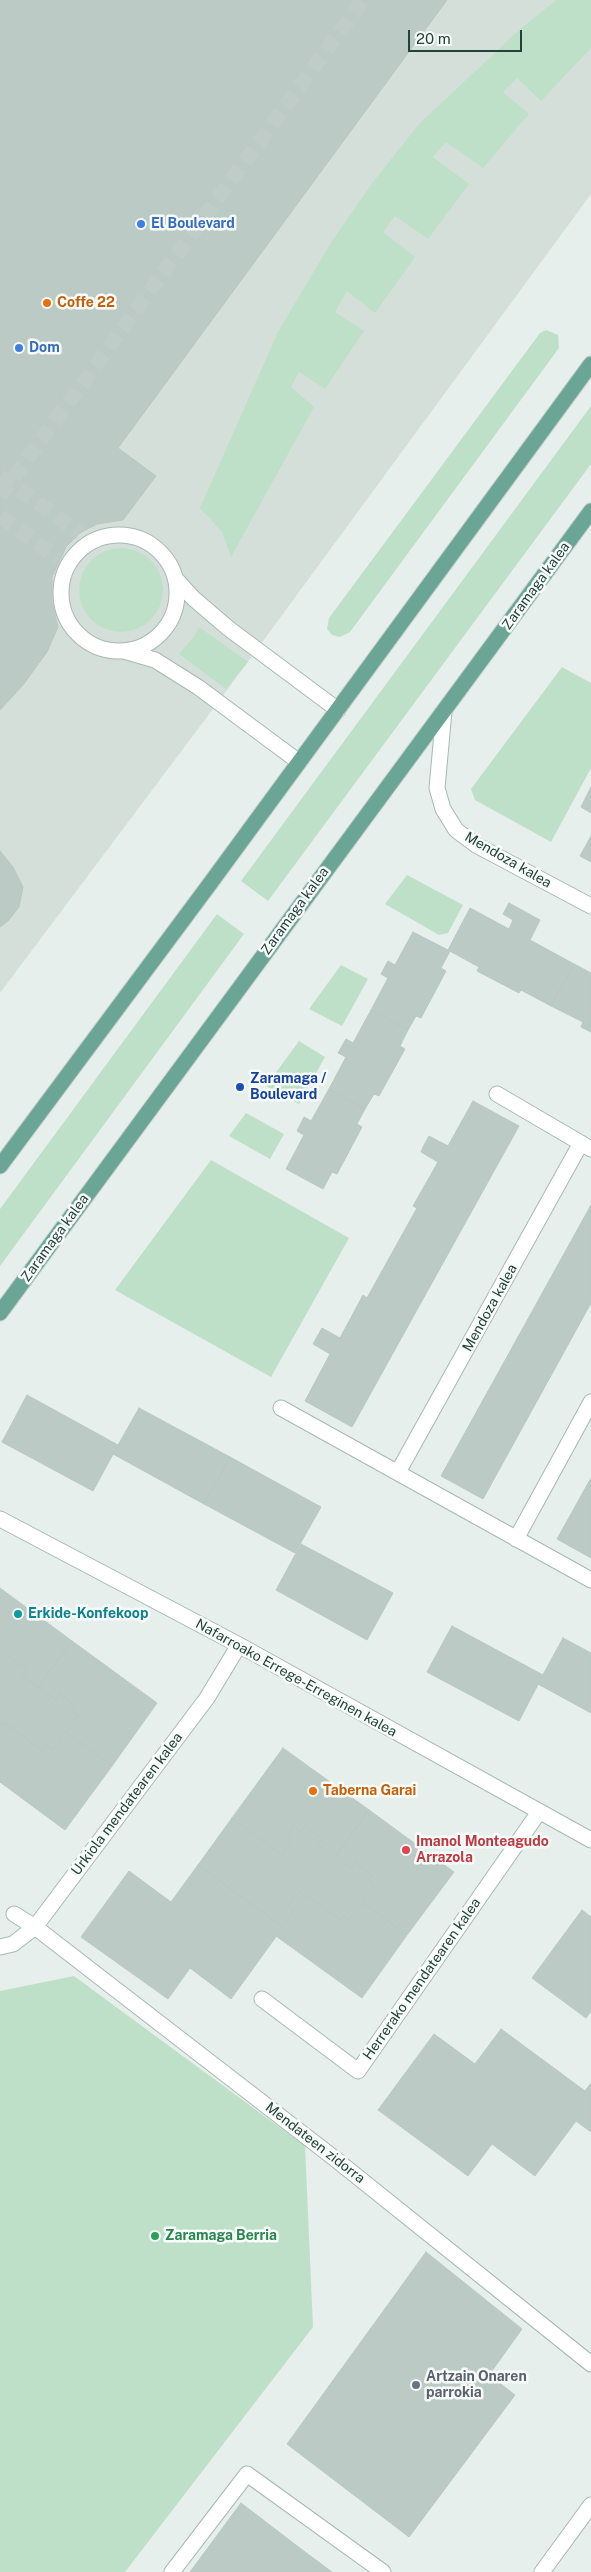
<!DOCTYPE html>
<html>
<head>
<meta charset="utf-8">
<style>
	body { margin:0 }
	#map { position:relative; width:591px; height:2572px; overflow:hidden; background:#e6efeb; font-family:"Public Sans",sans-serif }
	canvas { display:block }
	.scale { position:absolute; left:408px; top:30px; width:114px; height:22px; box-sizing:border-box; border:2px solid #24423a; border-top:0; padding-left:6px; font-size:15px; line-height:18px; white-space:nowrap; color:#24423a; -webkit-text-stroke:4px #f7fbf9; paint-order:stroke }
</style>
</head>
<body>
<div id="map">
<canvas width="591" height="2572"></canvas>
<div class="scale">20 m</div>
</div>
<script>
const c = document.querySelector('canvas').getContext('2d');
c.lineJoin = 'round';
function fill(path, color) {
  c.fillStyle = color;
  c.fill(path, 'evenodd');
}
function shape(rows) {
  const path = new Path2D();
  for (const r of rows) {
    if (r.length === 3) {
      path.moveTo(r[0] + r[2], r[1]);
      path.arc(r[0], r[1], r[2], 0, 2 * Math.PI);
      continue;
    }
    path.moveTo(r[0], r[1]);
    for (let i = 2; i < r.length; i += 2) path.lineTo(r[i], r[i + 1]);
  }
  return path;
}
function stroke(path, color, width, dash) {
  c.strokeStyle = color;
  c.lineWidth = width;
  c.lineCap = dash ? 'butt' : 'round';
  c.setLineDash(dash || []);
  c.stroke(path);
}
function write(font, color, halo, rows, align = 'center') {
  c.font = font + ' "Public Sans",sans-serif';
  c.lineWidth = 5;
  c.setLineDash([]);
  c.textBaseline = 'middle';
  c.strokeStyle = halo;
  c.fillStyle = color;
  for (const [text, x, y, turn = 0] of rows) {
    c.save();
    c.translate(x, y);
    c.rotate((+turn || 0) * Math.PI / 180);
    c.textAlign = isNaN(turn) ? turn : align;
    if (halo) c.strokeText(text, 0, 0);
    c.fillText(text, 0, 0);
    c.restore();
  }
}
fill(shape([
	[0,0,591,0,591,194,219,701,0,993]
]), '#d4dfda');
fill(shape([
	[556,0,591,0,591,48,541,101,517,78,503,92,529,114,483,168,446,142,433,157,469,184,428,239,395,216,383,232,415,257,375,313,347,291,335,312,364,331,325,389,299,372,291,387,314,407,231,557,222,532,200,508,278,332,332,241,373,182,419,124,518,31],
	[546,330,558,335,559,348,350,632,340,637,332,635,327,629,329,618,540,333],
	[591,406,591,464,268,901,241,881],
	[121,590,42],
	[199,627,248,662,226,689,179,654,195,635],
	[562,667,591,683,591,768,551,842,475,800,471,789],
	[407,875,463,905,448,933,439,935,385,904],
	[217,914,244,934,0,1266,0,1209],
	[341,965,368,979,342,1026,309,1009],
	[299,1041,325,1057,299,1104,266,1086],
	[246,1113,284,1134,270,1159,229,1136],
	[211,1160,349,1238,271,1377,115,1290],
	[74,1976,305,2146,313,2327,125,2572,0,2572,0,1991]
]), '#bfe0c8');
const building = shape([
	[0,0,447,0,118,448,156,476,123,520,97,524,80,533,66,547,52,577,52,602,58,627,47,652,23,685,0,710,0,0],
	[591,787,591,813,581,807,591,787],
	[591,836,591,862,580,856,591,836],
	[0,851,13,867,23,887,19,907,8,921,0,927,0,851],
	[509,903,540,920,530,940,574,964,551,1006,521,990,519,993,477,971,479,967,448,950,470,908,509,929,513,920,503,914,509,903],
	[413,932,450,951,441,968,446,971,421,1018,416,1016,408,1030,371,1010,388,978,381,974,388,961,395,965,413,932],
	[574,964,591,973,591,1032,581,1027,583,1022,551,1006,574,964],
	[371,1010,408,1030,400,1046,405,1049,379,1096,374,1094,365,1109,329,1089,346,1057,338,1053,346,1039,353,1043,371,1010],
	[329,1089,365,1109,357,1124,362,1127,337,1174,332,1172,323,1189,286,1169,304,1135,297,1131,304,1117,311,1121,329,1089],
	[473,1101,519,1126,352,1427,305,1401,330,1354,313,1344,322,1328,340,1338,363,1295,367,1298,417,1208,413,1206,438,1162,421,1152,424,1145,429,1136,448,1146,473,1101],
	[591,1205,591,1303,483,1499,441,1476,591,1205],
	[27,1395,118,1445,93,1491,2,1442,27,1395],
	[139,1408,230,1457,204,1504,113,1454,139,1408],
	[230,1457,321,1507,295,1553,204,1504,230,1457],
	[591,1478,591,1558,557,1539,591,1478],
	[301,1544,393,1593,367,1640,276,1590,301,1544],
	[0,1588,72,1641,38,1687,22,1675,26,1669,9,1657,4,1663,0,1660,0,1588],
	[452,1626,543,1675,519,1721,427,1672,452,1626],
	[563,1638,591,1653,591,1713,538,1684,563,1638],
	[72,1641,157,1703,112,1766,66,1732,78,1716,72,1712,76,1706,60,1694,56,1700,38,1687,72,1641],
	[9,1657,26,1669,22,1675,38,1687,56,1700,60,1694,76,1706,72,1712,78,1716,53,1750,47,1745,43,1751,4,1722,0,1727,0,1660,4,1663,9,1657],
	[4,1722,43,1751,47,1745,53,1750,66,1732,112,1766,65,1830,0,1782,0,1727,4,1722],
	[283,1748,369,1810,335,1857,318,1844,322,1839,305,1826,301,1831,294,1826,287,1836,292,1840,282,1855,232,1818,283,1748],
	[369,1810,454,1872,407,1935,362,1902,375,1885,369,1880,372,1875,355,1862,350,1868,335,1857,369,1810],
	[232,1818,282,1855,292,1840,287,1836,294,1826,301,1831,305,1826,322,1839,318,1844,350,1868,355,1862,372,1875,369,1880,375,1885,349,1920,343,1915,340,1920,300,1891,288,1906,294,1911,283,1927,198,1865,232,1818],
	[198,1865,283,1927,231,1999,190,1968,168,1999,81,1937,129,1871,171,1902,198,1865],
	[300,1891,340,1920,343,1915,349,1920,362,1902,407,1935,362,1998,276,1936,294,1911,288,1906,300,1891],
	[582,1910,591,1917,591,2011,586,2018,532,1978,582,1910],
	[501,2029,585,2091,591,2083,591,2132,576,2121,535,2176,492,2144,468,2176,378,2110,434,2034,475,2064,501,2029],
	[426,2252,522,2329,489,2375,515,2395,409,2537,287,2444,426,2252],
	[241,2503,305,2552,332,2572,190,2572,241,2503]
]);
fill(building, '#bbcac4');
stroke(building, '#b8c9c2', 1);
stroke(shape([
	[0,476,80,533],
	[0,496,363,0],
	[0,516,59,559]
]), '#bfccc8', 15, [15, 8]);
const minor = shape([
	[119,593,58],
	[175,578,193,598,228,628,338,710],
	[124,651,155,660,198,687,299,762],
	[444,711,437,788,443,809,456,830,476,845,591,906],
	[497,1094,591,1149],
	[281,1408,591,1580],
	[398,1472,581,1143],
	[0,1519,239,1645,591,1840],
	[516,1539,591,1402],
	[14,1914,35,1927,334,2158,591,2364],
	[0,1947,13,1944,35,1927,207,1698,239,1645],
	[262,1999,358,2071,539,1812],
	[172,2572,247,2474,383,2572],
	[542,2572,591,2505]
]);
const major = shape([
	[0,1166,209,885,591,364],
	[0,1313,591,511]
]);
stroke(minor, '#a8b8b2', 17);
stroke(major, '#c2cac8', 17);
stroke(minor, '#fff', 15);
stroke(major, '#6aa596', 15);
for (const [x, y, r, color] of [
	[141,224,5,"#3f7fe0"],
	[47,303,5,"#e8710a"],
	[19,348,5,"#3f7fe0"],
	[240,1087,5,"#1a4fb4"],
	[18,1614,5,"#0f9aa8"],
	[313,1791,5,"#e8710a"],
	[406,1850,5,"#e0444e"],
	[155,2236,5,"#2e9e5b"],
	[416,2385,5,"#6b7280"]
]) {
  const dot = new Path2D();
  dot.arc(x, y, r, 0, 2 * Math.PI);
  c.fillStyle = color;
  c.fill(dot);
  stroke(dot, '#f7fbf9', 2);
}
write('bold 14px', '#366cbe', '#f7fbf9', [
	["El Boulevard",151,224],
	["Dom",29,348]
], 'left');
write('bold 14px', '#c56008', '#f7fbf9', [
	["Coffe 22",57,303],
	["Taberna Garai",323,1791]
], 'left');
write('14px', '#24423a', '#f7fbf9', [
	["Zaramaga kalea",536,586,-54],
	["Mendoza kalea",508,860,30],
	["Zaramaga kalea",295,911,-54],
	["Zaramaga kalea",55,1238,-54],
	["Mendoza kalea",490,1308,-61],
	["Nafarroako Errege-Erreginen kalea",296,1678,29],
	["Urkiola mendatearen kalea",127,1804,-53],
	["Herrerako mendatearen kalea",422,1979,-55],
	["Mendateen zidorra",315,2143,38]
]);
write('bold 14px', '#164399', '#f7fbf9', [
	["Zaramaga /",250,1079],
	["Boulevard",250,1095]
], 'left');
write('bold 14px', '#0d838f', '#f7fbf9', [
	["Erkide-Konfekoop",28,1614]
], 'left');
write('bold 14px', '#be3a42', '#f7fbf9', [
	["Imanol Monteagudo",416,1842],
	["Arrazola",416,1858]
], 'left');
write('bold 14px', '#27864d', '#f7fbf9', [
	["Zaramaga Berria",165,2236]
], 'left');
write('bold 14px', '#5b616d', '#f7fbf9', [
	["Artzain Onaren",426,2377],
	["parrokia",426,2393]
], 'left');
</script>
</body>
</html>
